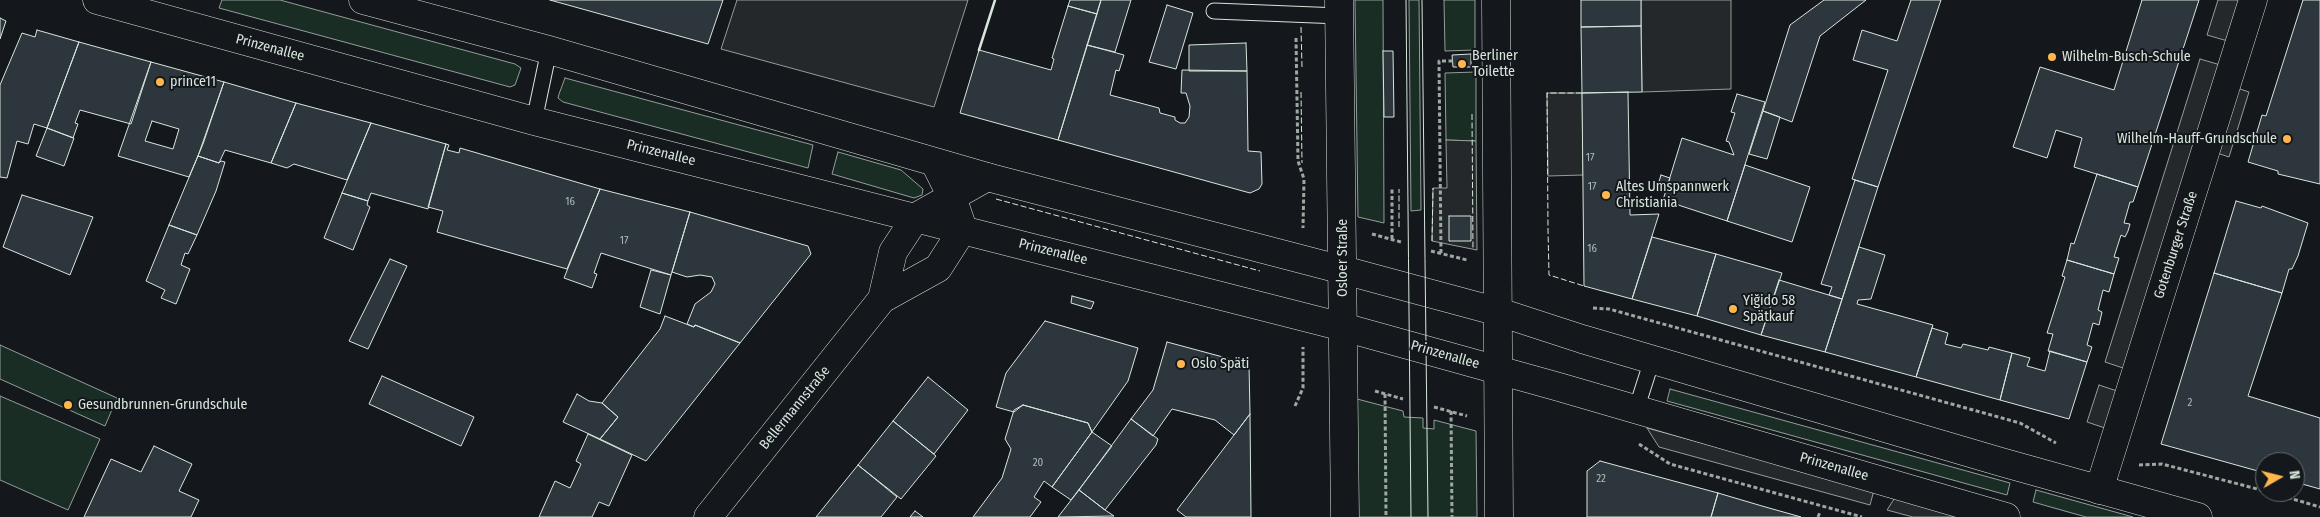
<!DOCTYPE html>
<html>
<head>
<meta charset="utf-8">
<style>
	body { margin:0 }
	#map { position:relative; width:2320px; height:517px; overflow:hidden; background:#14181c; font-family:"Fira Sans Condensed",sans-serif }
	canvas { display:block }
	.north { position:absolute; left:2255px; top:452px; width:50px; height:50px; box-sizing:border-box; background:#14181c; border:1px solid #626a69; border-radius:50%; rotate:82deg; font-size:14px; font-weight:700; line-height:20px; text-align:center; color:#d8e6dc }
	.north::after { content:''; display:block; margin:auto; width:18px; height:22px; background:#ffb74d; clip-path:polygon(50% 0,100% 100%,50% 72%,0 100%) }
</style>
</head>
<body>
<div id="map">
<canvas width="2320" height="517"></canvas>
<div class="north">N</div>
</div>
<script>
const c = document.querySelector('canvas').getContext('2d');
c.lineJoin = 'round';
function fill(path, color) {
  c.fillStyle = color;
  c.fill(path, 'evenodd');
}
function shape(rows) {
  const path = new Path2D();
  for (const r of rows) {
    path.moveTo(r[0], r[1]);
    for (let i = 2; i < r.length; i += 2) path.lineTo(r[i], r[i + 1]);
  }
  return path;
}
function stroke(path, color, width, dash) {
  c.strokeStyle = color;
  c.lineWidth = width;
  c.lineCap = dash ? 'butt' : 'round';
  c.setLineDash(dash || []);
  c.stroke(path);
}
function write(font, color, halo, rows, align = 'center') {
  c.font = font + ' "Fira Sans Condensed",sans-serif';
  c.lineWidth = 4;
  c.setLineDash([]);
  c.textBaseline = 'middle';
  c.strokeStyle = halo;
  c.fillStyle = color;
  for (const [text, x, y, turn = 0] of rows) {
    c.save();
    c.translate(x, y);
    c.rotate((+turn || 0) * Math.PI / 180);
    c.textAlign = isNaN(turn) ? turn : align;
    if (halo) c.strokeText(text, 0, 0);
    c.fillText(text, 0, 0);
    c.restore();
  }
}
const green = shape([
	[222,0,280,0,515,64,521,68,515,85,510,87,219,8,222,0],
	[1355,0,1383,0,1384,223,1358,217,1355,0],
	[1409,0,1419,0,1421,210,1411,211,1409,0],
	[1444,0,1475,0,1475,50,1445,51,1444,0],
	[1476,72,1476,141,1446,140,1445,73,1476,72],
	[565,78,813,145,808,168,563,102,558,98,559,94,565,78],
	[838,152,901,170,923,189,922,195,914,198,832,174,838,152],
	[0,345,117,398,105,426,0,379,0,345],
	[1670,389,2010,483,2007,495,1667,401,1670,389],
	[0,396,100,439,68,510,0,480,0,396],
	[1357,399,1403,411,1404,417,1423,418,1423,428,1434,429,1434,420,1476,431,1477,517,1358,517,1357,399],
	[2036,490,2133,517,2086,517,2033,502,2036,490]
]);
fill(green, '#1a2d24');
stroke(green, '#939e99', 1);
const parking = shape([
	[737,0,968,0,934,107,721,49,737,0],
	[1641,0,1731,0,1731,89,1642,92,1641,0],
	[2218,0,2244,0,2231,42,2207,35,2218,0],
	[2200,59,2224,66,2129,370,2105,362,2200,59],
	[2237,88,2249,92,2229,157,2217,153,2237,88],
	[1547,93,1582,93,1583,175,1548,176,1547,93],
	[1446,140,1476,141,1477,250,1432,241,1433,188,1447,188,1446,140],
	[2099,385,2123,393,2111,430,2087,422,2099,385],
	[1647,428,1874,490,1870,505,1659,447,1647,428],
	[1891,496,1970,517,1913,517,1887,510,1894,499,1891,496]
]);
fill(parking, '#24282b');
stroke(parking, '#939e99', 1);
const building = shape([
	[550,0,723,0,708,44,550,0],
	[1070,0,1101,0,1097,14,1068,6,1070,0],
	[1101,0,1131,0,1115,52,1087,45,1101,0],
	[1581,0,1641,0,1641,26,1581,27,1581,0],
	[1824,0,1866,0,1820,36,1792,122,1763,111,1790,25,1824,0],
	[1911,0,1941,0,1878,187,1852,179,1888,70,1853,60,1862,30,1897,41,1911,0],
	[2142,0,2199,0,2138,187,2074,167,2082,138,2056,130,2047,158,2013,147,2040,67,2114,90,2142,0],
	[2303,0,2320,0,2320,184,2278,174,2278,171,2248,162,2262,115,2266,116,2303,0],
	[1167,5,1193,13,1176,69,1149,62,1167,5],
	[1068,6,1097,14,1058,140,960,113,979,50,1051,70,1054,59,1052,58,1068,6],
	[0,18,6,21,0,39,0,18],
	[1641,26,1642,92,1582,93,1581,27,1641,26],
	[37,30,79,42,47,128,34,124,28,144,17,141,7,178,0,177,0,85,22,33,35,37,37,30],
	[79,42,151,62,131,124,80,110,75,123,78,124,73,138,47,128,79,42],
	[1246,43,1247,71,1189,71,1189,45,1246,43],
	[1087,45,1124,55,1119,71,1116,70,1110,95,1159,108,1160,113,1175,117,1175,120,1180,123,1185,123,1189,117,1190,106,1186,93,1181,93,1182,70,1247,71,1248,151,1261,152,1262,184,1259,189,1250,193,1058,140,1087,45],
	[1383,51,1393,51,1394,117,1384,117,1383,51],
	[1471,54,1471,67,1453,67,1452,55,1471,54],
	[151,62,224,82,203,144,189,177,118,156,151,62],
	[152,121,179,129,173,149,145,141,152,121],
	[224,82,296,103,271,163,225,150,219,163,198,156,224,82],
	[1628,92,1630,215,1659,214,1632,299,1584,286,1582,93,1628,92],
	[1737,94,1765,102,1727,221,1663,200,1682,138,1734,155,1729,142,1726,141,1735,113,1731,112,1737,94],
	[296,103,371,123,347,180,294,164,287,168,271,163,296,103],
	[1763,111,1780,117,1767,159,1749,154,1763,111],
	[371,123,446,144,428,209,371,193,368,201,342,193,371,123],
	[47,128,74,138,64,166,36,156,47,128],
	[446,144,449,145,447,150,459,153,460,148,600,189,567,269,437,232,443,211,428,207,446,144],
	[198,156,219,163,221,161,225,162,216,191,197,235,169,225,198,156],
	[1745,165,1810,187,1792,242,1727,221,1745,165],
	[2097,174,2138,187,2133,202,2130,202,2124,223,2130,224,2128,231,2125,237,2121,235,2114,257,2119,258,2114,274,2067,260,2071,243,2074,244,2097,174],
	[1661,175,1670,178,1666,191,1657,188,1661,175],
	[1855,180,1878,187,1842,299,1829,295,1832,287,1821,284,1855,180],
	[600,189,690,212,671,275,601,253,594,273,597,274,592,288,564,278,600,189],
	[342,193,368,201,367,205,370,207,353,250,324,238,342,193],
	[22,195,93,217,70,275,3,247,22,195],
	[2236,201,2261,208,2262,206,2308,223,2298,256,2292,269,2289,269,2282,293,2214,273,2236,201],
	[690,212,808,246,811,254,740,343,695,325,694,327,687,324,695,304,711,292,715,284,712,277,700,275,687,277,672,272,690,212],
	[1449,216,1471,216,1471,241,1449,241,1449,216],
	[169,225,197,235,188,254,185,253,181,265,190,269,176,304,161,298,165,290,146,281,169,225],
	[1652,237,1716,254,1697,316,1632,299,1652,237],
	[1859,247,1885,255,1871,299,1858,300,1857,304,1933,325,1916,377,1825,352,1859,247],
	[1716,254,1782,273,1761,335,1697,316,1716,254],
	[390,259,407,266,368,349,349,341,390,259],
	[2067,260,2114,274,2109,292,2103,290,2098,310,2102,312,2099,325,2093,323,2087,345,2092,347,2087,362,2048,351,2053,334,2047,333,2065,277,2062,276,2067,260],
	[651,270,671,275,660,314,640,307,651,270],
	[2214,273,2282,293,2248,396,2320,418,2320,489,2295,482,2295,462,2265,462,2265,473,2161,444,2214,273],
	[1779,280,1842,299,1825,352,1761,335,1779,280],
	[1072,296,1094,302,1091,309,1071,303,1072,296],
	[665,316,694,327,695,325,740,343,646,461,600,439,618,417,602,403,660,329,665,316],
	[1045,321,1138,348,1128,381,1092,432,1088,423,1023,405,1014,412,996,407,1006,373,1045,321],
	[1932,328,1948,333,1945,344,1961,348,1963,344,1988,350,1989,347,2012,353,2000,400,1916,377,1932,328],
	[1167,342,1249,364,1250,414,1234,435,1215,420,1172,409,1153,436,1131,419,1153,390,1167,342],
	[2050,351,2087,362,2069,419,2000,400,2012,353,2030,358,2027,366,2045,371,2050,351],
	[382,376,474,417,461,446,369,404,382,376],
	[928,377,968,410,934,454,893,421,928,377],
	[577,394,589,401,602,403,618,417,600,439,563,422,577,394],
	[1023,405,1088,423,1092,432,1052,487,1044,481,1034,497,1041,502,1030,517,973,517,1002,478,1011,449,1005,439,1014,410,1023,405],
	[1250,414,1251,517,1186,517,1177,510,1250,414],
	[1131,419,1158,439,1156,445,1105,510,1079,490,1131,419],
	[893,421,936,456,901,499,858,465,893,421],
	[1092,432,1112,446,1071,500,1052,487,1092,432],
	[588,434,632,455,609,506,599,502,592,517,539,517,555,481,570,488,581,464,576,461,588,434],
	[154,446,192,464,179,491,199,500,191,517,84,517,111,459,141,472,154,446],
	[1600,461,1718,493,1711,517,1587,517,1587,471,1600,461],
	[858,465,897,497,881,517,816,517,858,465],
	[1079,490,1105,510,1114,516,1058,517,1079,490],
	[1718,493,1762,506,1801,517,1711,517,1718,493],
	[915,511,923,517,910,517,915,511]
]);
fill(building, '#2c363c');
stroke(building, '#d8e6dc', 1);
const service = shape([
	[1214,11,1340,16],
	[534,121,549,50],
	[1636,410,1652,360]
]);
const minor = shape([
	[882,299,893,252,916,217,987,177],
	[2099,490,2253,0],
	[708,517,882,299,938,268,963,229,952,197,935,163]
]);
const secondary = shape([
	[97,0,534,121,1343,327,1559,387,2006,517],
	[363,0,549,50,987,177,1343,270,1499,312,1582,339,2001,462,2198,517]
]);
const primary = shape([
	[1339,0,1345,517],
	[1496,0,1499,517]
]);
stroke(service, '#d8e6dc', 17);
stroke(minor, '#d8e6dc', 29);
stroke(secondary, '#d8e6dc', 29);
stroke(primary, '#d8e6dc', 29);
stroke(shape([
	[1296,38,1298,161,1304,179,1303,228],
	[1372,234,1401,242],
	[1392,239,1392,189],
	[1431,251,1467,260],
	[1441,253,1439,61,1453,61],
	[1593,308,1609,309,2020,423,2056,443],
	[1375,391,1403,399],
	[1385,394,1386,517],
	[1295,406,1303,388,1303,347],
	[1434,407,1467,416],
	[1451,411,1452,517],
	[1639,444,1670,464,1862,517],
	[2139,465,2162,464,2265,491],
	[2269,492,2320,507],
	[1818,517,1820,512]
]), '#9da8a2', 3, [4, 2.5]);
stroke(service, '#14181c', 15);
stroke(minor, '#14181c', 28);
stroke(secondary, '#14181c', 28);
stroke(primary, '#14181c', 28);
stroke(shape([
	[1406,0,1411,517],
	[1422,0,1428,517]
]), '#d8e6dc', 1);
stroke(shape([
	[1301,27,1302,67],
	[1301,92,1302,163],
	[1582,93,1547,93,1548,229,1549,275,1584,286],
	[1472,114,1473,250],
	[996,199,1260,271],
	[1399,227,1399,189],
	[1432,241,1433,188]
]), '#d8e6dc', 1, [6, 2.5]);
stroke(shape([
	[979,50,995,0]
]), '#d8e6dc', 2.5);
for (const [x, y, r, color] of [
	[2052,57,5,"#ffb74d"],
	[1462,64,5,"#ffb74d"],
	[160,82,5,"#ffb74d"],
	[2287,139,5,"#ffb74d"],
	[1606,195,5,"#ffb74d"],
	[1733,309,5,"#ffb74d"],
	[1181,364,5,"#ffb74d"],
	[68,405,5,"#ffb74d"]
]) {
  const dot = new Path2D();
  dot.arc(x, y, r, 0, 2 * Math.PI);
  c.fillStyle = color;
  c.fill(dot);
  stroke(dot, '#14181c', 2);
}
write('11px', '#adbab4', null, [
	["17",1590,158],
	["17",1592,187],
	["16",570,202],
	["17",624,241],
	["16",1592,249],
	["2",2190,403],
	["20",1038,463],
	["22",1601,479]
]);
write('14px', '#d8e6dc', '#14181c', [
	["Prinzenallee",270,48,15],
	["Prinzenallee",661,153,14],
	["Gotenburger Straße",2176,245,-72],
	["Prinzenallee",1053,252,14],
	["Osloer Straße",1343,258,-90],
	["Prinzenallee",1445,355,16],
	["Bellermannstraße",795,408,-51],
	["Prinzenallee",1834,467,16]
]);
write('14px', '#d8e6dc', '#14181c', [
	["Berliner",1472,56],
	["Toilette",1472,72],
	["Wilhelm-Busch-Schule",2062,57],
	["prince11",170,82],
	["Wilhelm-Hauff-Grundschule",2277,139,"right"],
	["Altes Umspannwerk",1616,187],
	["Christiania",1616,203],
	["Yiğido 58",1743,301],
	["Spätkauf",1743,317],
	["Oslo Späti",1191,364],
	["Gesundbrunnen-Grundschule",78,405]
], 'left');
</script>
</body>
</html>
